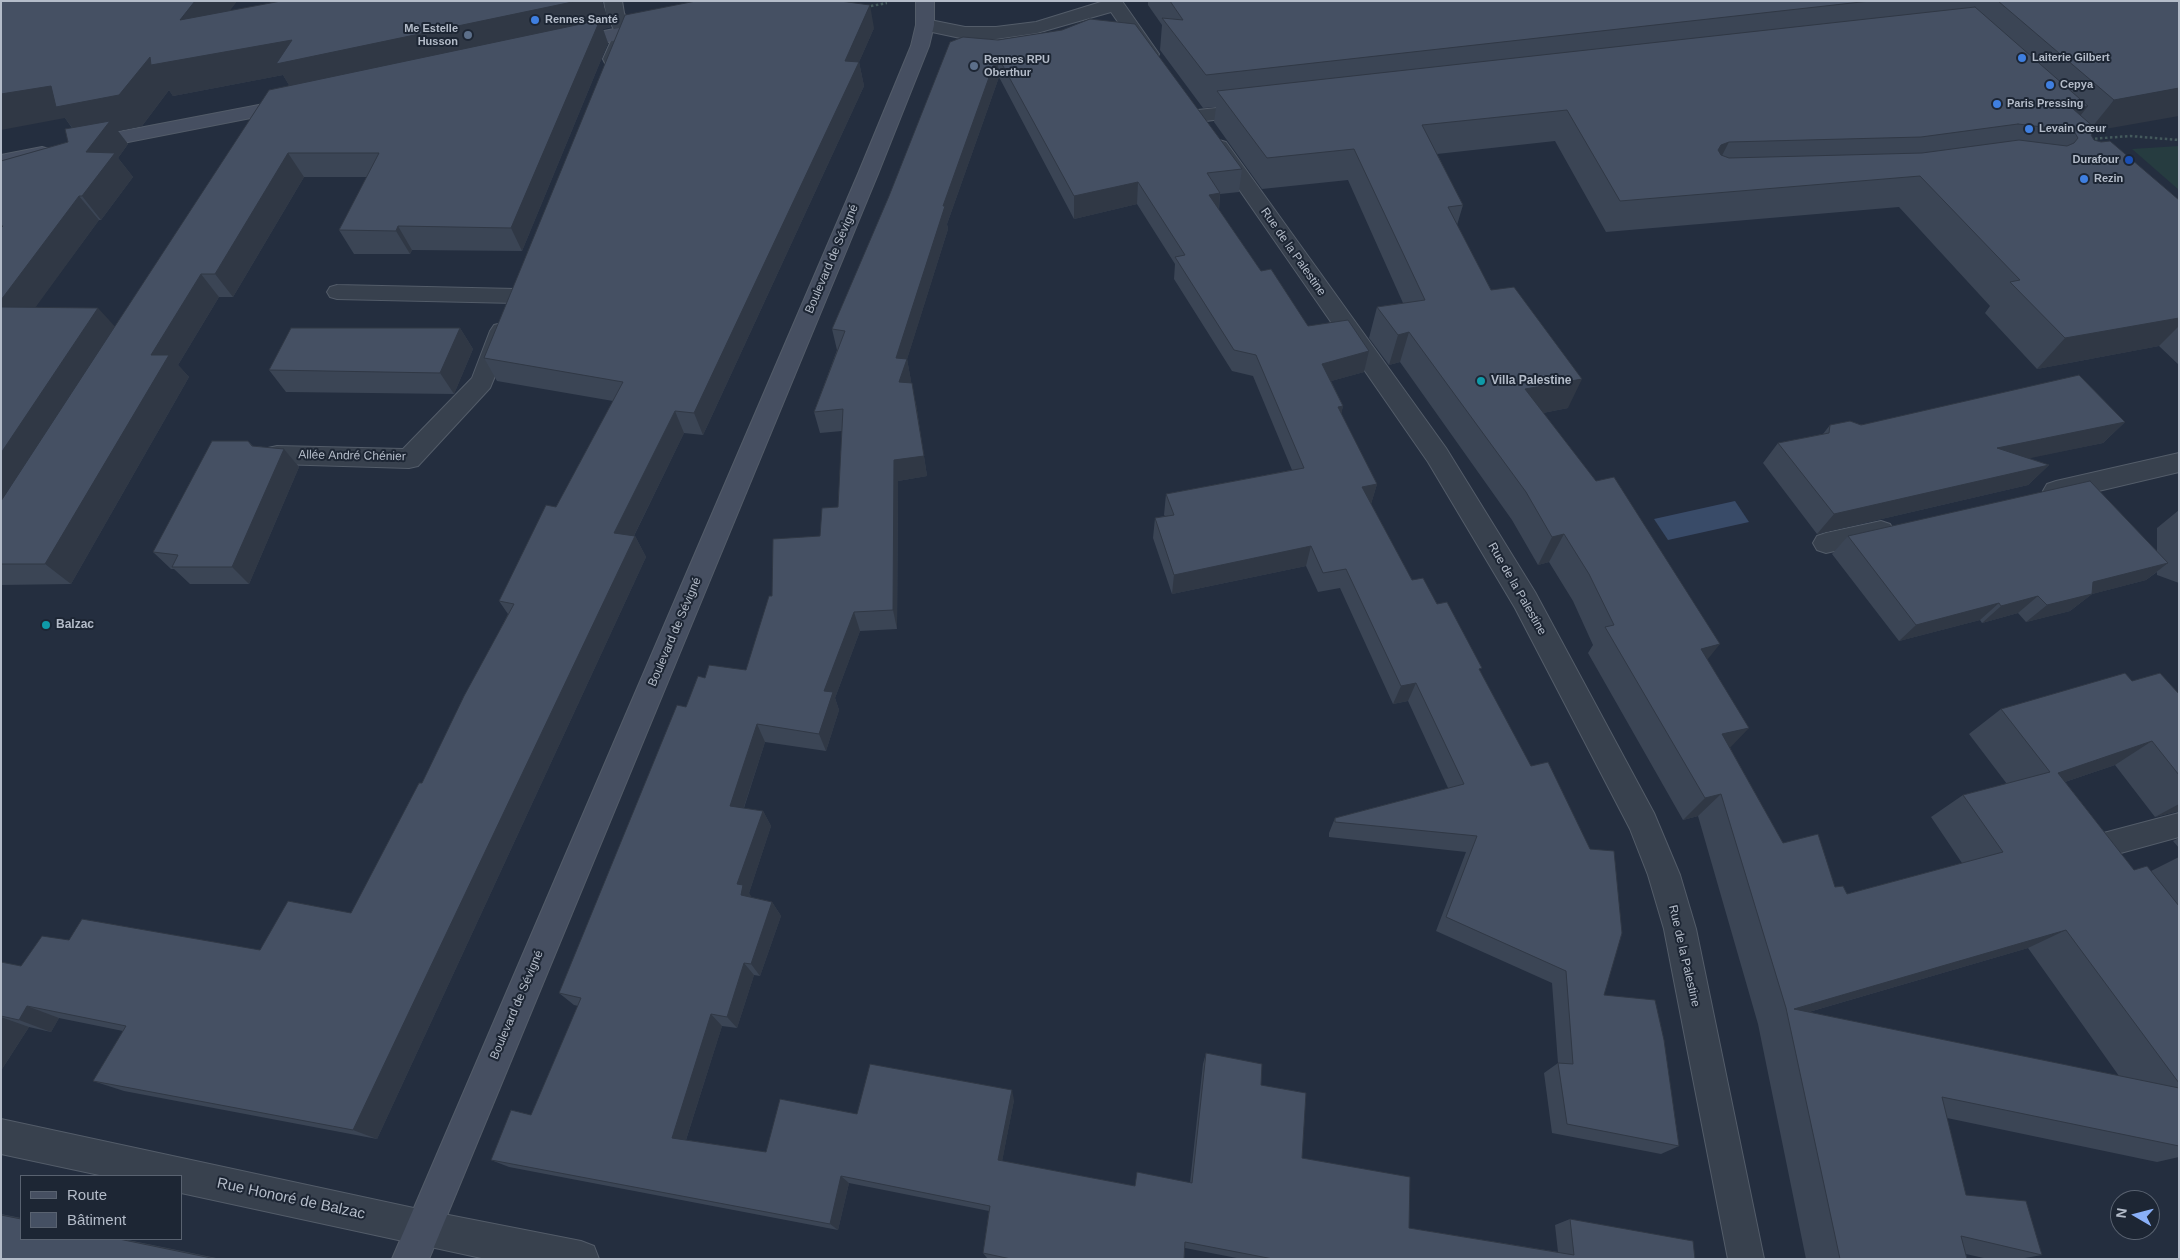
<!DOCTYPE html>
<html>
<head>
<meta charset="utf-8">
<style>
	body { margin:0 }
	#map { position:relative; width:2180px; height:1260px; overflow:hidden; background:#242e3f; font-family:Helvetica,sans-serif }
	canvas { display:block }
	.frame { position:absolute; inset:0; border:2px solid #b4bcc9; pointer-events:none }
	.legend { position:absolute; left:20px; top:1175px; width:162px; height:65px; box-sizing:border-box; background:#1d2634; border:1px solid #596270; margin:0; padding:6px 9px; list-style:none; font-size:15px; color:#b4bcc9 }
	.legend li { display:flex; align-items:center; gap:10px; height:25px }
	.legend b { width:25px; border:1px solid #596270 }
	.north { position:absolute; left:2110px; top:1190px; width:50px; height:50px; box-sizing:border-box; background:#1d2634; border:1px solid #596270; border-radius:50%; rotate:278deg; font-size:14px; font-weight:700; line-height:20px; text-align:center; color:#b4bcc9 }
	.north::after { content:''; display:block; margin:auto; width:18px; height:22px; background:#8ab0f8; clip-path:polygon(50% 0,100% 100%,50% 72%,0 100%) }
</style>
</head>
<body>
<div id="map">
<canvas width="2180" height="1260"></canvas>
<div class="frame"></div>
<ul class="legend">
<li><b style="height:6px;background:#464f61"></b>Route</li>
<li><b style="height:14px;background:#455063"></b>Bâtiment</li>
</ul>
<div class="north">N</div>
</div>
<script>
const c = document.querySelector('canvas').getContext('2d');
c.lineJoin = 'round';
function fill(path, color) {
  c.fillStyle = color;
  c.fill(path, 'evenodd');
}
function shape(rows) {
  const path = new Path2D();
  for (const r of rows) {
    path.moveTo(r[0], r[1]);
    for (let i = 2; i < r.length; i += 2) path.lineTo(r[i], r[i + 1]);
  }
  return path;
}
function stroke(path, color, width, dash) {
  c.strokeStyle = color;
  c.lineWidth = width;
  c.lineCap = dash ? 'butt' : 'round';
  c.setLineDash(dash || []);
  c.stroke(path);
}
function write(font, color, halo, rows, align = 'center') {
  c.font = font + ' Helvetica,sans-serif';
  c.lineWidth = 4;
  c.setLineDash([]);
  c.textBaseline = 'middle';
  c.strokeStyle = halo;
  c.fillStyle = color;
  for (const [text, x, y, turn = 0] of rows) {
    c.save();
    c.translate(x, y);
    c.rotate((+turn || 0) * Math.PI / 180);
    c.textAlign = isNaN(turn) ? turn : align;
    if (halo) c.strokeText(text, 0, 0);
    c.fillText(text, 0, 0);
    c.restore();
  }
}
fill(shape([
	[2179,146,2179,190,2132,149]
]), '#263c40');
fill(shape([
	[1735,501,1749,522,1668,540,1654,519]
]), '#394b68');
const lane = shape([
	[337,285,516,289,523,291,526,296,523,301,516,303,337,299,330,297,327,292,330,287,337,285],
	[2179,813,2179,837,2117,854,2118,858,2114,867,2105,871,2096,867,2083,847,2087,838,2096,835,2179,813]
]);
const street = shape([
	[604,1,622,1,624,13,633,32,621,59,619,63,612,65,605,63,603,59,615,32,606,13,604,1],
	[1104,1,1122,1,1159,54,1157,58,1150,60,1143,58,1111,12,1037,33,996,39,965,39,918,29,916,25,918,21,925,19,965,27,996,27,1036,22,1104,1],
	[1253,104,1260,106,1263,110,1260,114,1198,122,1191,120,1188,116,1191,112,1198,110,1253,104],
	[1219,140,1226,142,1446,448,1535,592,1654,813,1680,875,1696,929,1764,1259,1728,1259,1664,929,1648,875,1630,829,1515,608,1428,462,1209,146,1212,142,1219,140],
	[502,323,510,325,514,331,490,388,418,466,409,468,277,464,268,462,265,455,268,448,277,446,403,449,472,378,490,331,494,325,502,323],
	[2179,453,2179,472,2056,501,2047,498,2043,491,2047,484,2056,481,2179,453],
	[1881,521,1890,524,1894,531,1890,538,1826,553,1817,550,1813,543,1817,536,1826,533,1881,521],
	[1,1119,423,1210,581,1241,594,1246,599,1259,486,1259,181,1193,181,1176,104,1176,1,1154,1,1119]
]);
const secondary = shape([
	[916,1,934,1,934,25,929,46,878,174,429,1259,392,1259,858,174,911,46,916,25,916,1],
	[654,21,661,23,663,27,661,31,569,50,562,48,560,44,562,40,569,38,654,21],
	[290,99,297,101,300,105,297,109,87,150,80,148,77,144,80,140,87,138,290,99],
	[42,147,49,149,52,153,49,157,1,167,1,155,42,147]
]);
stroke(lane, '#535c69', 2);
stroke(street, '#535c69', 2);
stroke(secondary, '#535c69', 2);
stroke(shape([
	[866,7,887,3],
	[2090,139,2130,136,2179,140]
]), '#44595c', 2.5, [2.5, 2.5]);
fill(lane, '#38414e');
fill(street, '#38414e');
fill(secondary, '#464f61');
fill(shape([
	[237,1,230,10,611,27,603,29,608,43,522,251,412,250,410,254,354,254,339,230,367,177,304,177,233,297,219,297,178,365,189,377,71,584,1,585,1,161,68,142,72,128,65,118],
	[283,75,289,85,115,327,35,307,99,220,101,220,133,177,118,158,128,144,118,131,142,126,169,90,173,96],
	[1148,1,2179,1,2091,135,2094,140,2179,200,2179,365,2159,346,2037,369,1985,313,1990,306,1899,207,1606,232,1555,141,1437,154,1463,205,1457,225,1491,290,1568,408,1543,413,1707,660,1730,748,1783,843,1835,887,1847,894,1962,863,1931,817,1963,795,2007,784,1969,734,2001,709,2132,681,2179,694,2179,811,2155,817,2115,765,2065,782,2134,870,2151,871,2179,857,2179,1157,2157,1162,1947,1118,1966,1195,2042,1255,2019,1259,1988,1259,1966,1254,1967,1259,1806,1259,1758,1024,1698,816,1683,820,1588,653,1593,645,1573,601,1549,562,1538,565,1512,520,1400,362,1389,365,1369,338,1377,307,1403,303,1348,180,1262,189,1214,122,1216,107,1203,108,1160,50,1162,25,1148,5],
	[2028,948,2119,1076,1809,1012],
	[874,28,859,62,864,86,703,435,684,433,634,536,635,536,646,557,377,1139,124,1091,93,1081,123,1031,59,1018,51,1032,29,1027,2,1069,1,1069,1,962,21,966,69,940,260,950,351,913,422,783,508,614,499,601,556,507,613,401,497,381,484,358],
	[963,37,1242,169,1239,192,1220,194,1219,210,1261,271,1308,326,1369,351,1364,372,1331,381,1343,406,1341,414,1377,484,1371,504,1412,580,1437,604,1480,671,1604,995,1679,1146,1661,1154,1552,1133,1544,1073,1558,1063,1552,983,1436,931,1466,852,1329,837,1329,833,1335,818,1448,788,1408,701,1393,704,1340,588,1318,592,1306,566,1172,594,1153,538,1155,518,1165,516,1164,515,1166,494,1292,470,1253,376,1232,371,1174,279,1175,264,1137,204,1074,219,999,77,947,224,948,229,907,359,911,381,910,383,916,404,927,476,898,481,897,629,860,631,835,698,839,710,826,751,765,742,744,808,763,811,771,826,749,893,751,897,772,902,781,916,760,976,754,975,737,1028,722,1026,686,1140,766,1152,857,1114,1014,1100,1002,1161,1135,1186,1137,1172,1190,1183,1203,1064,1206,1053,1261,1085,1302,1158,1409,1228,1558,1252,1555,1225,1570,1219,1695,1259,1242,1259,1185,1248,1184,1259,990,1259,987,1258,983,1253,989,1211,849,1183,838,1230,509,1167,491,1160,531,1115,578,1006,574,1005,559,993,686,707,705,678,746,670,772,596,820,536,838,507,842,431,820,433,814,412,837,350,832,329],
	[460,328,473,349,454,394,286,392,269,370],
	[2125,422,2103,443,2028,458,2049,465,2028,485,1817,534,1763,463,1778,443,1823,434,1830,425],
	[248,441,253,446,284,449,299,467,249,584,190,584,174,569,171,569,153,552],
	[2179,510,2179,583,2157,575,2157,572,2146,580,2092,594,2070,611,2026,622,2018,613,1982,623,1980,620,1899,641,1832,554,1848,536,2157,551,2157,528],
	[2179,838,2179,848,2173,841],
	[1,1214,21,1218,21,1239,123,1239,221,1259,1,1259]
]), '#3b4555');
fill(shape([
	[195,1,237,1,200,50,180,20],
	[577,1,602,1,611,27,603,29,608,43,522,251,511,228,295,95,283,75,173,96,169,90,142,126,118,131,128,144,118,158,133,177,101,220,82,196,86,152,80,138,65,118,1,130,1,94,150,57,292,40],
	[870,5,874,28,852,78,859,62,864,86,703,435,694,413,845,61],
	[997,55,999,77,947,224,948,229,904,369,907,359,911,381,903,403,899,382,896,358,943,206],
	[2179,88,2179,116,2088,132,2114,100],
	[2088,106,2069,130,2072,108],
	[1729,142,1713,173,1718,150,1721,145],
	[288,153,304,177,233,297,215,274],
	[1138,182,1137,204,1074,219,1074,196],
	[1220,193,1218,216,1209,195],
	[79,196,99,220,19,330,1,312,1,300],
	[398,226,412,250,410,254,396,231],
	[201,274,219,297,178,365,189,377,71,584,45,564,151,355],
	[98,308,119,331,1,513,1,453],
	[2179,318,2179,326,2159,346,2037,369,2065,338],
	[460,328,473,349,454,394,440,373],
	[1409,332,1400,362,1389,365,1398,335],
	[1369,351,1364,372,1317,385,1322,364],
	[1582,379,1568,408,1512,419,1525,389],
	[916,404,927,476,898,481,897,629,893,610,894,460],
	[1343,406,1338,427,1338,407],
	[675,411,684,433,625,554,614,533],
	[2125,422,2103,443,1978,469,1997,448],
	[284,449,299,467,249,584,232,567],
	[2049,465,2028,485,1817,534,1834,514],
	[1377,484,1371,504,1362,487],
	[1564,534,1549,562,1538,565,1552,537],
	[635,536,646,557,377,1139,353,1130],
	[1311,546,1306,566,1172,594,1174,575],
	[2168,563,2146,580,2092,594,2070,611,2026,622,2047,605,2093,582],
	[2038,596,2018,613,1982,623,2001,606],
	[1999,603,1980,620,1899,641,1916,625],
	[854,612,860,631,835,698,839,710,826,751,819,734,824,691],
	[1720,644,1699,670,1701,649],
	[1416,683,1408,701,1393,704,1401,686],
	[757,724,765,742,739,822,730,806],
	[1749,728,1726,752,1722,734],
	[2152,741,2115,765,2023,796,2058,773],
	[1721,794,1698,816,1683,820,1705,798],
	[2179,804,2179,811,2155,817],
	[763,811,771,826,749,893,753,899,741,895,737,884],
	[772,902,781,916,760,976,751,964],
	[2066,930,2028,948,1788,1018,1794,1009],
	[744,963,754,975,737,1028,727,1017],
	[27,1006,59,1018,51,1032,19,1020],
	[711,1014,722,1026,684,1146,672,1138],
	[1,1017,29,1027,2,1069,1,1068],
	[1012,1090,1014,1100,1001,1167,998,1160],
	[841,1176,849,1183,838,1230,830,1224]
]), '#303845');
const building = shape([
	[1,1,195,1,180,20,281,1,577,1,276,64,292,40,151,65,150,57,119,95,56,107,51,86,1,94,1,1],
	[696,1,840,1,870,5,845,61,859,62,694,413,675,411,614,533,635,536,353,1130,93,1081,126,1026,27,1006,19,1020,1,1016,1,962,21,966,42,936,69,940,82,919,260,950,288,901,351,913,419,783,422,783,464,696,514,604,499,601,546,505,556,507,623,382,484,358,625,15,696,1],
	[1170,1,1870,1,1206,75,1162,18,1183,20,1170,1],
	[1998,1,2179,1,2179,88,2114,100,1998,1],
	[1975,7,2088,106,2072,108,2096,129,2091,135,2094,140,2101,142,2110,141,2179,200,2179,318,2065,338,2010,282,2020,280,1920,176,1620,201,1567,110,1422,125,1463,205,1448,207,1491,290,1514,287,1582,379,1525,389,1596,481,1614,477,1720,644,1701,649,1749,728,1722,734,1783,843,1818,834,1835,887,1843,886,1847,894,2003,852,1963,795,2050,772,2001,709,2125,673,2132,681,2160,673,2179,694,2179,775,2152,741,2058,773,2134,870,2147,866,2179,906,2179,1083,2066,930,1794,1009,2179,1088,2179,1146,1942,1097,1966,1195,2026,1201,2042,1255,1961,1236,1967,1259,1840,1259,1786,1008,1721,794,1705,798,1605,627,1614,625,1589,574,1564,534,1552,537,1526,492,1409,332,1398,335,1377,307,1425,300,1354,149,1267,158,1217,91,1975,7],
	[2018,124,2067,130,2075,133,2078,138,2074,143,2067,146,2019,140,1922,153,1729,158,1721,155,1718,150,1721,145,1729,142,1921,137,2018,124],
	[1090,19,1135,24,1242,169,1207,173,1220,193,1209,195,1261,271,1271,269,1308,326,1348,320,1369,351,1322,364,1343,406,1338,407,1377,484,1362,487,1412,580,1423,578,1437,604,1447,602,1482,668,1479,669,1531,766,1548,762,1590,849,1614,851,1622,933,1604,995,1655,1000,1664,1040,1679,1146,1567,1124,1558,1063,1573,1064,1566,971,1446,917,1477,836,1335,822,1335,818,1464,784,1416,683,1401,686,1346,569,1323,573,1311,546,1174,575,1155,518,1174,515,1166,494,1304,468,1256,355,1234,350,1175,257,1185,255,1138,182,1074,196,997,55,943,206,945,206,896,358,907,359,899,382,912,383,924,456,894,460,893,610,854,612,824,691,833,692,819,734,757,724,730,806,763,811,737,884,743,885,741,895,772,902,751,964,744,963,727,1017,711,1014,672,1138,766,1152,780,1099,857,1114,870,1064,1012,1090,998,1160,1135,1186,1137,1172,1192,1183,1206,1053,1262,1064,1261,1085,1306,1093,1302,1158,1410,1177,1409,1228,1574,1255,1570,1219,1693,1241,1695,1259,1273,1259,1185,1242,1184,1259,1011,1259,983,1253,990,1206,841,1176,830,1224,491,1160,511,1110,531,1115,581,998,559,993,677,705,686,707,698,676,705,678,709,665,746,670,769,596,772,596,773,539,820,536,822,508,838,507,843,409,814,412,845,331,832,329,889,196,950,42,963,37,998,40,1062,30,1090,19],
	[600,20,511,228,398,226,396,231,339,230,379,153,288,153,215,274,201,274,151,355,169,355,45,564,1,564,1,501,269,90,600,20],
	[110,121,86,152,115,153,82,196,79,196,1,300,1,228,3,226,1,226,1,161,68,142,65,129,110,121],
	[1,307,98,308,1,453,1,307],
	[291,328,460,328,440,373,269,370,291,328],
	[2079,375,2125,422,1997,448,2049,465,1834,514,1778,443,1829,433,1830,425,1850,421,1861,425,2079,375],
	[212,441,248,441,252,446,284,449,232,567,172,567,178,555,153,552,212,441],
	[2090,481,2168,563,2093,582,2092,594,2047,605,2038,596,2001,606,1999,603,1916,625,1848,536,2090,481],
	[1,1215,21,1219,21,1239,119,1239,216,1259,1,1259,1,1215]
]);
fill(building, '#455063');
stroke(building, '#303845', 1);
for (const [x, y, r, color] of [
	[535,20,5,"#3f7fe0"],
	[468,35,5,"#5c6f8a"],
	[2022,58,5,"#3f7fe0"],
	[974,66,5,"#5c6f8a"],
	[2050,85,5,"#3f7fe0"],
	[1997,104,5,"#3f7fe0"],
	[2029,129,5,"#3f7fe0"],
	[2129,160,5,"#1a4fb4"],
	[2084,179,5,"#3f7fe0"],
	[1481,381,5,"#0f9aa8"],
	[46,625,5,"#0f9aa8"]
]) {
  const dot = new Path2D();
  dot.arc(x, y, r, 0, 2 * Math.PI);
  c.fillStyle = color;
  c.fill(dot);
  stroke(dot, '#1d2634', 2);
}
write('bold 11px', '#b4bcc9', '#1d2634', [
	["Rennes Santé",545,20],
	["Me Estelle",458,29,"right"],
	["Husson",458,42,"right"],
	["Laiterie Gilbert",2032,58],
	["Rennes RPU",984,60],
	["Oberthur",984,73],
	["Cepya",2060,85],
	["Paris Pressing",2007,104],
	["Levain Cœur",2039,129],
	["Durafour",2119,160,"right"],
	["Rezin",2094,179]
], 'left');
write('12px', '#b4bcc9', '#1d2634', [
	["Rue de la Palestine",1293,252,55],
	["Boulevard de Sévigné",832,259,-67],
	["Allée André Chénier",352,456,1],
	["Rue de la Palestine",1517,589,60],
	["Boulevard de Sévigné",675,632,-67],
	["Rue de la Palestine",1684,956,77],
	["Boulevard de Sévigné",517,1005,-67]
]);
write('bold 12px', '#b4bcc9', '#1d2634', [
	["Villa Palestine",1491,381],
	["Balzac",56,625]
], 'left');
write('15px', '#b4bcc9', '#1d2634', [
	["Rue Honoré de Balzac",291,1199,12]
]);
</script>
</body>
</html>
